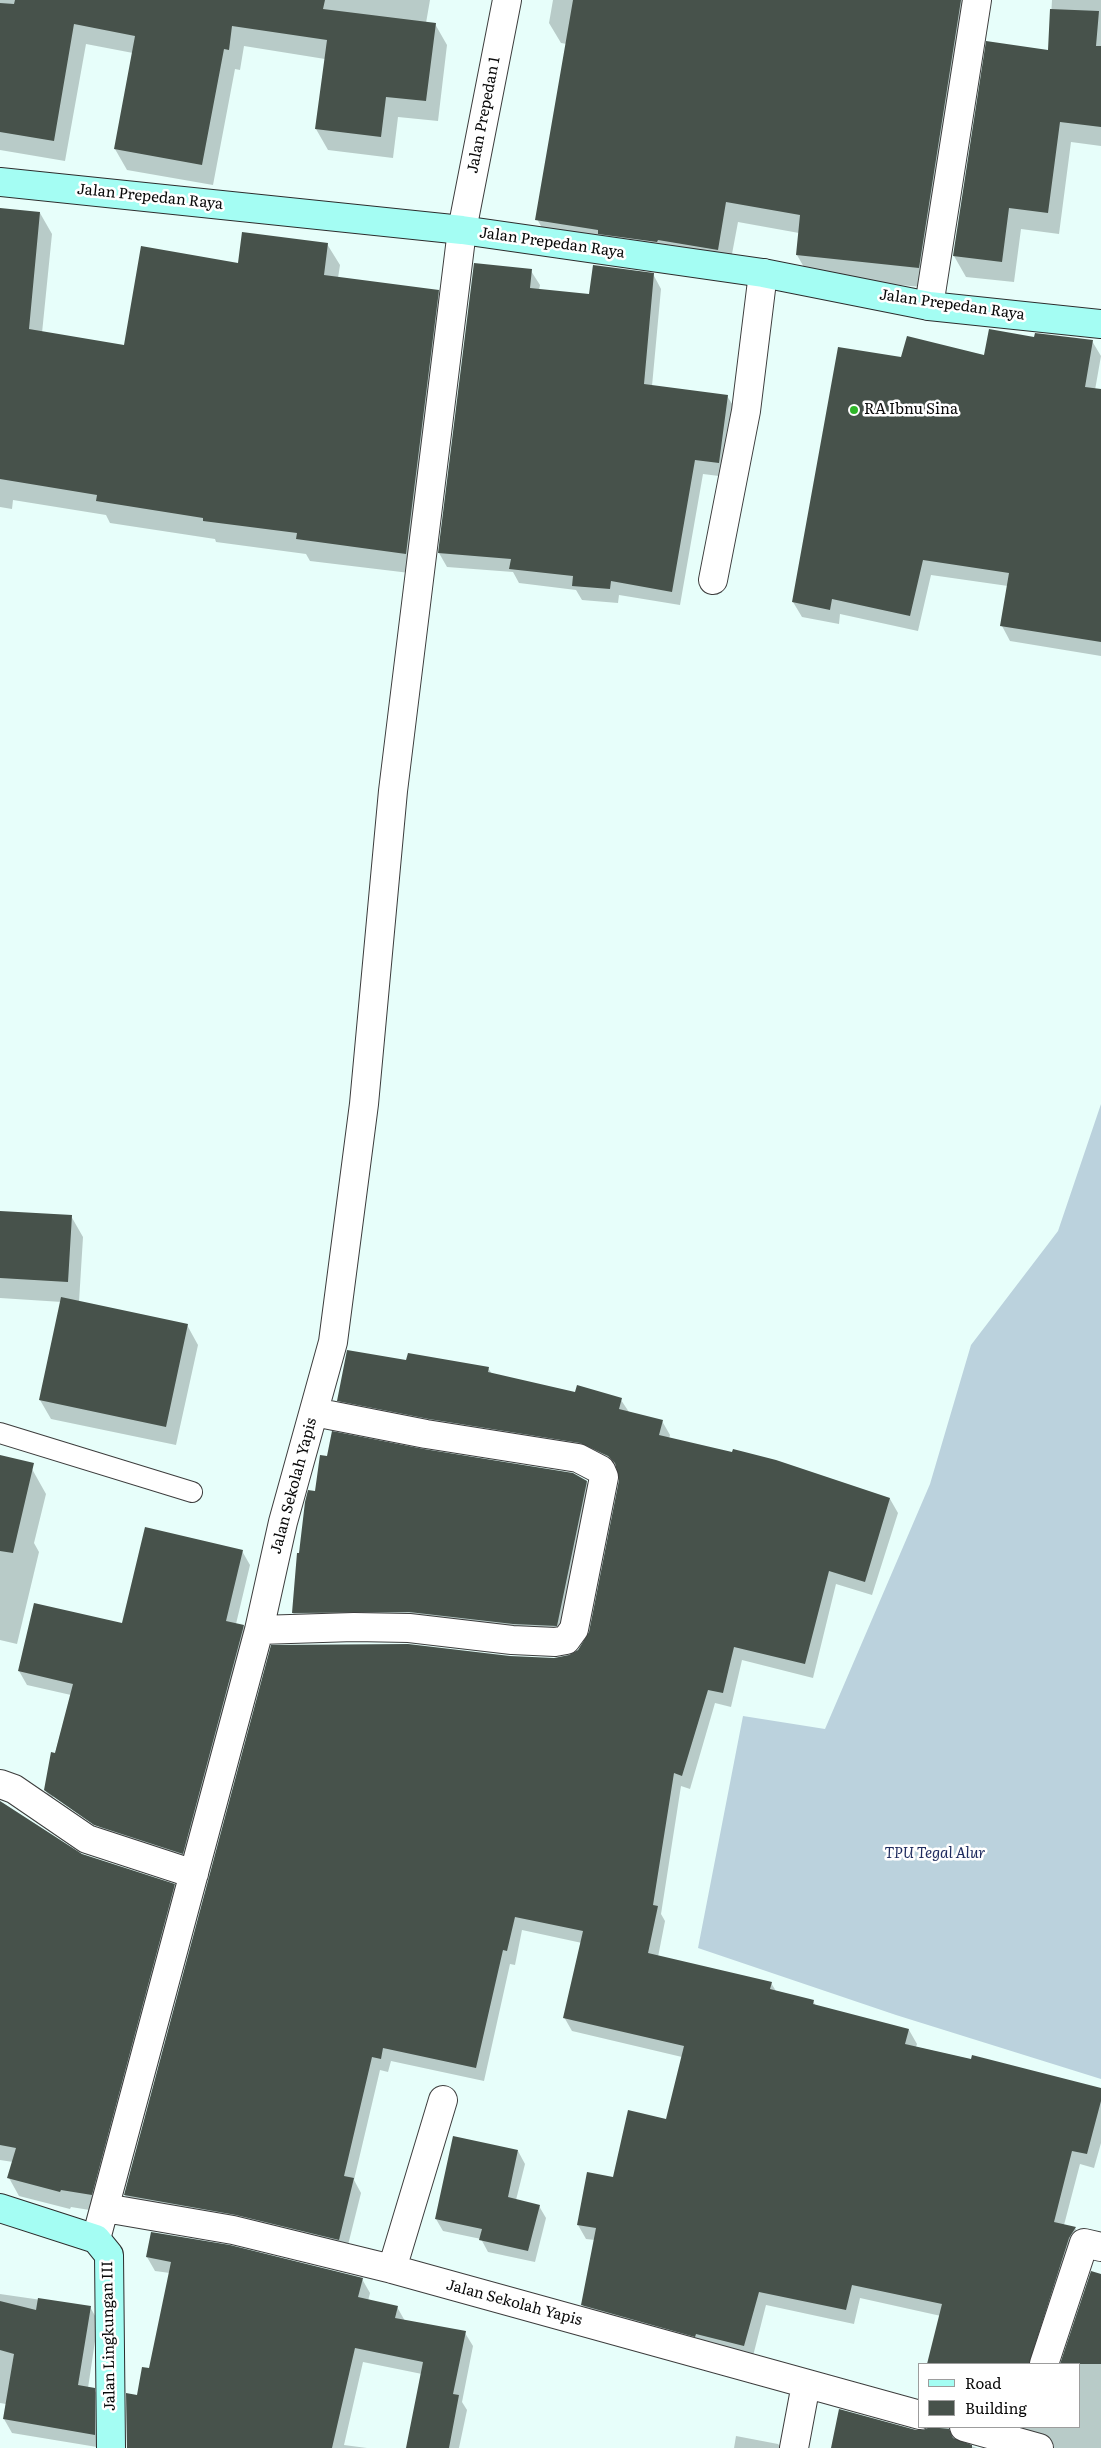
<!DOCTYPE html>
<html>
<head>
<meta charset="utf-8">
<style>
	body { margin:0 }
	#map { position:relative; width:1101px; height:2448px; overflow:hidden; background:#e7fefa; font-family:Literata,serif }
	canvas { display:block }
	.legend { position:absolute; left:918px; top:2363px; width:162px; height:65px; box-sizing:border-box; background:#fff; border:1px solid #9d9d9d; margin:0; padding:6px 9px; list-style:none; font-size:15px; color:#0a0a0a }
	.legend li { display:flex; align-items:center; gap:10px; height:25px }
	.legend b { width:25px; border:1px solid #9d9d9d }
</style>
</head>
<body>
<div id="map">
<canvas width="1101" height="2448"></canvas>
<ul class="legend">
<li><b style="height:6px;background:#a4fdf3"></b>Road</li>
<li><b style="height:14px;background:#47524b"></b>Building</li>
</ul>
</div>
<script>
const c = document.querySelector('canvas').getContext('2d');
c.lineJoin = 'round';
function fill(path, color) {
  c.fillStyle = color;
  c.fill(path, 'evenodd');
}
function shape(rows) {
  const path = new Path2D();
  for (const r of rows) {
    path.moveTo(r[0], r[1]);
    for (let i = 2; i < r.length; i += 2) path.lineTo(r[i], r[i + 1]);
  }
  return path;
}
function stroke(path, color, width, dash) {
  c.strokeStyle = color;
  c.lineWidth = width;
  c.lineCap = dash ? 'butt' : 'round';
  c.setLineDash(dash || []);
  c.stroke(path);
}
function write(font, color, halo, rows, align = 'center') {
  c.font = font + ' Literata,serif';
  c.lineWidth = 5;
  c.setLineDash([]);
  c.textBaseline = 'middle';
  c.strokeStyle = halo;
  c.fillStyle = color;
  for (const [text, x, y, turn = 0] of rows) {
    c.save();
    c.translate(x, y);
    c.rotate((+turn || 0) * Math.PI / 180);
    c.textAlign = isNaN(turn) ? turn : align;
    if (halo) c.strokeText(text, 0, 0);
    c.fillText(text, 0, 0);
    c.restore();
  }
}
fill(shape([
	[1101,1104,1101,2079,896,2015,698,1948,743,1716,825,1729,930,1484,971,1345,1058,1231]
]), '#bbd2dd');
fill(shape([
	[0,0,430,0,426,23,435,24,447,45,438,121,398,117,393,158,328,150,316,129,325,59,244,46,240,70,235,69,213,185,127,170,115,149,133,53,86,44,65,161,0,150],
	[553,0,980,0,931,288,809,276,797,255,799,233,738,222,729,270,549,240,537,219,567,44,561,43,549,23],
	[1052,0,1101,0,1101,146,1071,142,1059,234,1021,229,1014,282,966,277,954,256,1049,51],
	[0,209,40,213,52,234,42,333,125,346,239,264,327,244,340,265,338,278,438,291,450,313,418,574,310,561,306,554,216,542,215,539,110,523,106,515,13,500,12,509,0,507],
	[531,271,540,285,539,290,590,295,653,274,661,289,652,386,727,396,736,410,727,477,703,474,680,605,619,595,618,603,582,600,576,590,519,583,513,572,447,567,439,553],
	[1036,339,1092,341,1101,356,1095,390,1101,391,1101,656,1010,641,1002,626,1008,586,931,575,918,631,840,614,839,624,802,617,793,602,902,359,985,357],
	[0,1212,71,1216,83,1237,79,1302,187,1325,198,1345,176,1445,51,1419,40,1400,62,1302,0,1298],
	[407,1361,488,1368,492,1374,576,1394,621,1400,629,1412,662,1421,670,1435,669,1439,890,1499,898,1513,872,1595,836,1584,813,1678,742,1660,731,1707,715,1703,690,1789,681,1786,661,1914,665,1921,658,1957,771,1983,776,1991,813,2001,816,2006,909,2030,917,2044,916,2047,1101,2089,1101,2143,1094,2168,1080,2164,1064,2225,1075,2228,1083,2241,1040,2364,928,2364,941,2316,860,2298,854,2324,766,2305,752,2360,591,2319,583,2305,595,2240,586,2239,578,2225,613,2178,667,2121,682,2057,572,2031,564,2017,582,1943,522,1930,515,1965,510,1964,484,2081,391,2061,388,2072,380,2070,354,2180,361,2193,346,2253,133,2209,125,2195,272,1646,554,1659,569,1657,579,1651,590,1632,621,1480,618,1470,589,1456,347,1414,339,1400],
	[423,1451,586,1481,594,1494,564,1638,300,1626,293,1613,298,1554,300,1554,316,1492],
	[0,1460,32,1469,46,1494,34,1543,39,1552,17,1644,0,1640],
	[242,1551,250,1565,236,1624,243,1626,251,1640,191,1867,103,1838,53,1804,45,1790,71,1695,27,1685,19,1671,123,1624],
	[53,1795,100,1827,98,1829,53,1798],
	[0,1802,81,1855,174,1885,184,1903,102,2212,71,2207,70,2209,19,2196,9,2178,13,2162,0,2160],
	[518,2151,525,2164,516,2200,539,2206,546,2218,535,2262,488,2252,481,2239,443,2231,436,2219],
	[147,2257,362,2279,370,2293,368,2301,397,2307,405,2321,465,2333,473,2346,462,2402,467,2410,459,2448,408,2448,422,2374,363,2362,344,2445,367,2448,128,2448,138,2396,150,2369,170,2273,155,2271],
	[1092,2273,1101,2275,1101,2448,1055,2448,981,2427,1080,2427,1080,2364,1062,2364],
	[0,2294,90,2307,98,2321,88,2388,94,2389,102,2404,103,2448,12,2433,4,2419,6,2404,0,2403],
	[931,2427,966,2427,956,2437,956,2441,977,2448,832,2448,924,2431],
	[736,2436,778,2444,781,2448,734,2448]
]), '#0003');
fill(shape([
	[15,0,325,0,323,9,436,23,426,101,386,97,381,137,315,129,327,40,232,26,229,50,224,49,202,165,114,149,135,36,74,24,54,141,0,132,0,3,14,4],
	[573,0,961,0,919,268,796,255,800,215,726,202,718,250,658,240,657,242,598,234,598,230,535,220],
	[1050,9,1099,11,1096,46,1101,46,1101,127,1060,122,1048,213,1009,208,1002,262,953,256,986,41,1048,50],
	[0,208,40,212,29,329,124,345,141,246,238,263,242,232,328,243,324,275,439,290,406,554,296,539,297,533,203,521,203,518,96,501,97,495,0,479],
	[474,263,532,269,530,288,589,294,593,265,654,273,644,384,728,395,719,463,695,460,672,592,611,581,610,589,572,586,573,576,509,569,511,559,438,553],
	[989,329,1034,337,1035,333,1093,340,1085,387,1101,389,1101,642,1000,626,1009,573,923,560,910,616,832,599,830,610,792,602,838,347,901,357,907,336,984,355],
	[0,1211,72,1215,68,1282,0,1278],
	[61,1297,188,1324,166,1427,39,1400],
	[347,1350,406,1360,408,1353,489,1367,488,1372,575,1392,577,1385,622,1398,619,1409,663,1420,659,1435,732,1452,733,1449,776,1460,890,1498,865,1582,829,1571,805,1664,734,1647,723,1693,708,1690,682,1776,674,1773,653,1905,658,1906,648,1953,772,1982,770,1989,814,2000,813,2004,909,2029,905,2044,971,2059,972,2055,1101,2088,1101,2101,1087,2154,1072,2151,1054,2222,1076,2227,1069,2238,1029,2364,927,2364,942,2304,852,2285,846,2310,759,2292,744,2346,696,2334,695,2337,581,2305,596,2228,577,2225,587,2172,613,2177,628,2110,666,2119,684,2046,563,2018,583,1931,515,1917,507,1951,503,1950,476,2068,383,2048,381,2059,372,2057,344,2176,354,2178,339,2240,236,2215,124,2195,271,1645,408,1644,510,1656,554,1658,569,1655,578,1650,589,1632,619,1480,615,1463,608,1456,580,1443,429,1419,337,1401],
	[332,1431,424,1449,573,1473,587,1481,557,1626,513,1624,409,1612,292,1613,297,1553,299,1553,305,1502,308,1490,315,1491,320,1455,327,1456],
	[0,1455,34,1463,13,1553,0,1551],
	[145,1527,243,1550,226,1621,244,1625,183,1854,94,1825,44,1790,51,1752,55,1753,73,1684,18,1671,34,1603,122,1623],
	[0,1801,82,1854,175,1884,92,2195,61,2190,60,2192,7,2178,16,2148,0,2145],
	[453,2136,518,2150,508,2197,540,2205,528,2251,479,2240,482,2229,435,2219],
	[151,2232,230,2245,363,2278,358,2297,398,2306,395,2318,466,2331,453,2394,459,2395,449,2448,406,2448,423,2362,355,2348,332,2448,127,2448,126,2393,137,2395,142,2367,149,2368,171,2262,146,2257],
	[1091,2271,1101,2274,1101,2364,1060,2364],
	[38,2298,91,2306,78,2385,95,2388,95,2435,3,2419,14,2354,0,2350,0,2301,36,2310],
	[839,2409,916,2430,923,2430,930,2427,949,2429,953,2438,972,2445,972,2448,831,2448]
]), '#47524b');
const lane = shape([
	[0,1433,192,1492]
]);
const street = shape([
	[929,306,977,0],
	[713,580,746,411,763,273],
	[259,1630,354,1627,409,1628,512,1640,555,1642,566,1640,574,1629,604,1477,601,1470,578,1458,426,1434,314,1412],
	[0,1784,14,1789,87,1839,194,1874],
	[105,2208,233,2230,392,2269,920,2415],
	[96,2239,259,1630,283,1522,333,1342,364,1104,393,791,462,230,507,0],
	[392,2269,443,2100],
	[1044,2364,1084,2243,1101,2247],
	[964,2427,1039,2448],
	[794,2448,806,2384]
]);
const secondary = shape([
	[0,182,462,230,763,273,929,306,1101,324],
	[0,2208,96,2239,109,2255,111,2448]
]);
stroke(lane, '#3d3d3d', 22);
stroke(street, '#3d3d3d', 30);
stroke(secondary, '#2c2c2c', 30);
stroke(lane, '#fff', 20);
stroke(street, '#fff', 28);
stroke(secondary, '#a4fdf3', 28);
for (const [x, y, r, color] of [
	[854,410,5,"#2eb428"]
]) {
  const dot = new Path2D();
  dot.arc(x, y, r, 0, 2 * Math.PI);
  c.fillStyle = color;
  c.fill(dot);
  stroke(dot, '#fff', 2);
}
write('15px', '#0a0a0a', '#fff', [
	["Jalan Prepedan 1",484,115,-79],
	["Jalan Prepedan Raya",150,197,6],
	["Jalan Prepedan Raya",552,243,8],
	["Jalan Prepedan Raya",952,305,8],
	["Jalan Sekolah Yapis",294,1486,-75],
	["Jalan Sekolah Yapis",514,2303,15],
	["Jalan Lingkungan III",109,2336,-91]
]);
write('15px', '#0a0a0a', '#fff', [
	["RA Ibnu Sina",864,410]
], 'left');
write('italic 15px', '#1e2b5e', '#fff', [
	["TPU Tegal Alur",935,1854]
]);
</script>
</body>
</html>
